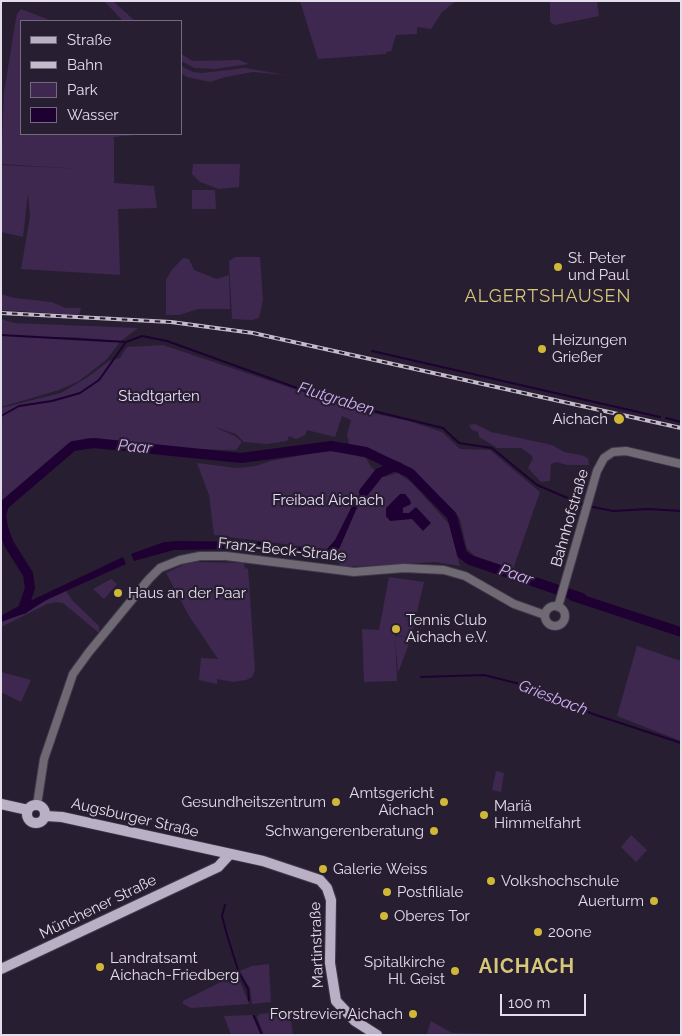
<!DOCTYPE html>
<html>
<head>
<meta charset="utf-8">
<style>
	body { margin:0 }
	#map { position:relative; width:682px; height:1036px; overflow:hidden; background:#281e31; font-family:Raleway,sans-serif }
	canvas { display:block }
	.frame { position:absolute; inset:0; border:2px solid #e4ddea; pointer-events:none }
	.legend { position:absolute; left:20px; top:20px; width:162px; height:115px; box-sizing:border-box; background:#281e31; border:1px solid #736a7b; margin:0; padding:6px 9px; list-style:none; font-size:15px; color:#e4ddea }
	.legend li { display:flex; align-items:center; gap:10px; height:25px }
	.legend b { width:25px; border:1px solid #736a7b }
	.scale { position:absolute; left:500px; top:994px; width:86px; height:22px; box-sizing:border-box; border:2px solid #e4ddea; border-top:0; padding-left:6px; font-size:15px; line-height:18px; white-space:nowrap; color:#e4ddea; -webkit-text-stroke:4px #281e31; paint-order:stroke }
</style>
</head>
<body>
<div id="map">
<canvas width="682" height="1036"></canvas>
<div class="frame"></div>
<ul class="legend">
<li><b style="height:6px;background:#bab0c5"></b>Straße</li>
<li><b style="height:6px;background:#c4bcca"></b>Bahn</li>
<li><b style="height:14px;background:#3e2850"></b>Park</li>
<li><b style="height:14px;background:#1e0032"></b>Wasser</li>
</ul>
<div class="scale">100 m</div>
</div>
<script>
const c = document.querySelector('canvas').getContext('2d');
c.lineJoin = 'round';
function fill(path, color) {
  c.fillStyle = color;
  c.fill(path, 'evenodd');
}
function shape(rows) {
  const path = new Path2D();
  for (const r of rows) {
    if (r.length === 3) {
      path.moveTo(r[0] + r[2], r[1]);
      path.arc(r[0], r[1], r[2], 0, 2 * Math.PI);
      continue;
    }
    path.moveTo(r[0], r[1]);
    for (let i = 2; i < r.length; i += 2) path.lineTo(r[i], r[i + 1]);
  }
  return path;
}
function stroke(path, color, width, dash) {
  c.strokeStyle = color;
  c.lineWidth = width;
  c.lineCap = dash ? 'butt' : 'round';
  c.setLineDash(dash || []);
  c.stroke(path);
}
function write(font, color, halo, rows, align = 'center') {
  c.font = font + ' Raleway,sans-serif';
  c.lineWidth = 4.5;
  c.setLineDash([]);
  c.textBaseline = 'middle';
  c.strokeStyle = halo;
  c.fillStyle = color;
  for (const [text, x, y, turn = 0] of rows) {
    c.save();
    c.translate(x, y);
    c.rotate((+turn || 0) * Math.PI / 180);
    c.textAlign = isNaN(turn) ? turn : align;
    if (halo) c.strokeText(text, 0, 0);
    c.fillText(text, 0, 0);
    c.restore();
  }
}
fill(shape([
	[104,1,113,1,135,21,123,21],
	[300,1,456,1,442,12,431,29,417,27,417,34,396,35,391,51,386,52,386,54,318,59],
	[550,1,597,1,599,16,555,25,550,22],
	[21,9,52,21,21,21,21,134,145,134,114,137,114,183,154,186,157,208,118,209,120,275,21,269,30,217,28,193,23,237,1,232,1,165,81,169,1,164,4,93,15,24,17,14],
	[181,54,193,61,239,60,249,64,215,69,195,68,181,61],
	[181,66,193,72,202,73,245,68,286,75,253,72,225,77,210,82,187,77,181,73],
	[193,164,240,164,239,187,219,189,200,182,192,174],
	[192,190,215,190,216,209,192,209],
	[235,257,260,257,263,300,259,318,252,320,232,319,229,261],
	[183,258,189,259,194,270,217,279,229,275,230,309,198,309,179,315,166,315,166,280,171,271],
	[1,294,14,298,51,302,66,308,81,308,79,315,1,310],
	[1,319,14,323,138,328,121,341,72,337,26,337,120,342,106,360,79,381,59,390,1,407],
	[163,345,357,410,409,421,442,432,460,449,490,450,540,492,513,569,475,556,467,549,460,519,451,508,402,463,349,444,347,435,351,420,342,416,335,437,307,430,305,435,296,439,289,436,287,441,267,444,244,442,236,434,212,426,235,436,242,442,236,450,182,449,87,438,72,443,28,479,1,506,1,408,61,393,88,377,109,361,120,358,127,347],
	[475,424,491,432,552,445,564,452,581,455,588,458,589,465,567,465,556,462,551,464,550,481,541,482,528,468,533,458,531,455,521,448,497,448,491,444,479,437,478,432,472,430,469,425],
	[330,450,366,458,371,467,384,477,398,473,411,482,449,524,460,566,436,562,343,567,323,549,214,535,209,495,197,463,237,468,256,466,271,461],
	[197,562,244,563,245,569,248,568,255,670,252,677,246,680,233,682,217,679,217,684,199,680,201,658,218,659,189,616,166,573,185,564],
	[389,577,424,582,411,638,398,673,395,636,410,638,395,635,397,681,364,682,362,629,379,630],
	[111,579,117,584,104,599,93,589],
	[66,591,72,600,99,626,99,633,63,603,56,602,47,604,1,627,1,622],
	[637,646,681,661,681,741,617,716],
	[1,672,31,680,21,702,1,692],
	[496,771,504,773,501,792,492,790],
	[631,835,647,850,636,862,621,847],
	[269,964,271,1002,252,1004,250,988,240,971,252,966],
	[237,974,249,1004,191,1008,183,1004,183,1001],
	[290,1011,293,1035,264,1035,257,1017,259,1014],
	[252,1015,261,1035,231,1035,224,1016],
	[431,1021,452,1033,501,1034,431,1035,427,1033]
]), '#3e2850');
fill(shape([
	[370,480,373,483,356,510,340,547,334,555,326,558,236,549,174,550,134,561,131,554,164,542,179,541,260,542,286,547,327,549,335,540,352,506,350,502,357,498],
	[400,494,405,494,410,500,411,504,403,508,403,513,409,513,416,507,431,523,423,531,412,519,390,521,386,516,386,508],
	[123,557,126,564,46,600,26,613,1,622,1,616,13,609],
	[571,591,681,627,681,637,569,600]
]), '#1e0032');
stroke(shape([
	[1,335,126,342],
	[372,351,660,417],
	[1,416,19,406,52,401,80,393,99,380,126,342,142,336,167,341,333,401,443,428,459,443,492,448,537,485,584,505],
	[666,418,681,422],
	[588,506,613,511,648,509,681,511],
	[421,677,484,675,524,685,593,714,681,743],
	[225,905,222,916,227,935,239,973,248,989,249,1000],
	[254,1016,262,1035]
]), '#1e0032', 2);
stroke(shape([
	[364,492,379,473,395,466,410,473,452,516,462,554,470,560,582,598],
	[23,609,30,588,28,574,9,544,3,528,1,515,4,505,73,446,94,443,241,458,331,446,366,452,395,466]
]), '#1e0032', 10);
const minor = shape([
	[555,616,10],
	[558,607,597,471,604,458,613,452,626,451,681,464],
	[37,805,44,759,73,674,89,652,149,579,160,568,180,560,200,556,226,556,354,572,404,568,444,570,465,576,514,604,545,615]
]);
const major = shape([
	[1,804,28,810],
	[36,814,9],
	[46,816,62,817,263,861,320,880,327,888,331,900,330,963,336,1001,355,1021,377,1035],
	[1,969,218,867,230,854]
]);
stroke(minor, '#42394b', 10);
stroke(major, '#42394b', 12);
stroke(minor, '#6e6973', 8);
stroke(major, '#bab0c5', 10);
const rail = shape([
	[1,313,171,322,253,333,681,428]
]);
stroke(rail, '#c4bcca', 4);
stroke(rail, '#281e31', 2, [5.5]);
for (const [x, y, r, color] of [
	[558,267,5,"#d0b736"],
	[542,349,5,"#d0b736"],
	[619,419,6,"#d0b736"],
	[118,593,5,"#d0b736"],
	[396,629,5,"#d0b736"],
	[336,802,5,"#d0b736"],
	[444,802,5,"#d0b736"],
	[484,815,5,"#d0b736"],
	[434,831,5,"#d0b736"],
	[323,869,5,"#d0b736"],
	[491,881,5,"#d0b736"],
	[387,892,5,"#d0b736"],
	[654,901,5,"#d0b736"],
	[384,916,5,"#d0b736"],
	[538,932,5,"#d0b736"],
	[100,967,5,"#d0b736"],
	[455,971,5,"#d0b736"],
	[413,1014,5,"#d0b736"]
]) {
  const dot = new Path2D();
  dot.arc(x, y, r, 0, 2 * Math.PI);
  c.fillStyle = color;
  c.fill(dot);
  stroke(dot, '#281e31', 2);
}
write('15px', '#e4ddea', '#281e31', [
	["St. Peter",568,258],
	["und Paul",568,275],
	["Heizungen",552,340],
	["Grießer",552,357],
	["Aichach",608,419,"right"],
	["Haus an der Paar",128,593],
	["Tennis Club",406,620],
	["Aichach e.V.",406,637],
	["Amtsgericht",434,793,"right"],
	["Aichach",434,810,"right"],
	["Gesundheitszentrum",326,802,"right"],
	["Mariä",494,806],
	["Himmelfahrt",494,823],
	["Schwangerenberatung",424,831,"right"],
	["Galerie Weiss",333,869],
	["Volkshochschule",501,881],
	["Postfiliale",397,892],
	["Auerturm",644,901,"right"],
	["Oberes Tor",394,916],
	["20one",548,932],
	["Landratsamt",110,958],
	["Aichach-Friedberg",110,975],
	["Spitalkirche",445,962,"right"],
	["Hl. Geist",445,979,"right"],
	["Forstrevier Aichach",403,1014,"right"]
], 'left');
write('15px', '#ecdbfe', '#281e31', [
	["Stadtgarten",159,396],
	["Freibad Aichach",328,500]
]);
write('15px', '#e4ddea', '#281e31', [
	["Bahnhofstraße",570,518,-74],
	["Franz-Beck-Straße",282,550,6],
	["Augsburger Straße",135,818,13],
	["Münchener Straße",98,907,-26],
	["Martinstraße",317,945,-92]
]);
write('italic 16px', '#d4b0f5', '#281e31', [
	["Flutgraben",336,399,17],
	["Paar",135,447,5],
	["Paar",516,575,19],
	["Griesbach",553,698,21]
]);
c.letterSpacing = '1px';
write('18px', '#d7c779', '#281e31', [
	["ALGERTSHAUSEN",548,297]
]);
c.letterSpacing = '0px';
c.letterSpacing = '1px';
write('bold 20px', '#d7c779', '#281e31', [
	["AICHACH",527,967]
]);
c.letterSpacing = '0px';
</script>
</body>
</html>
